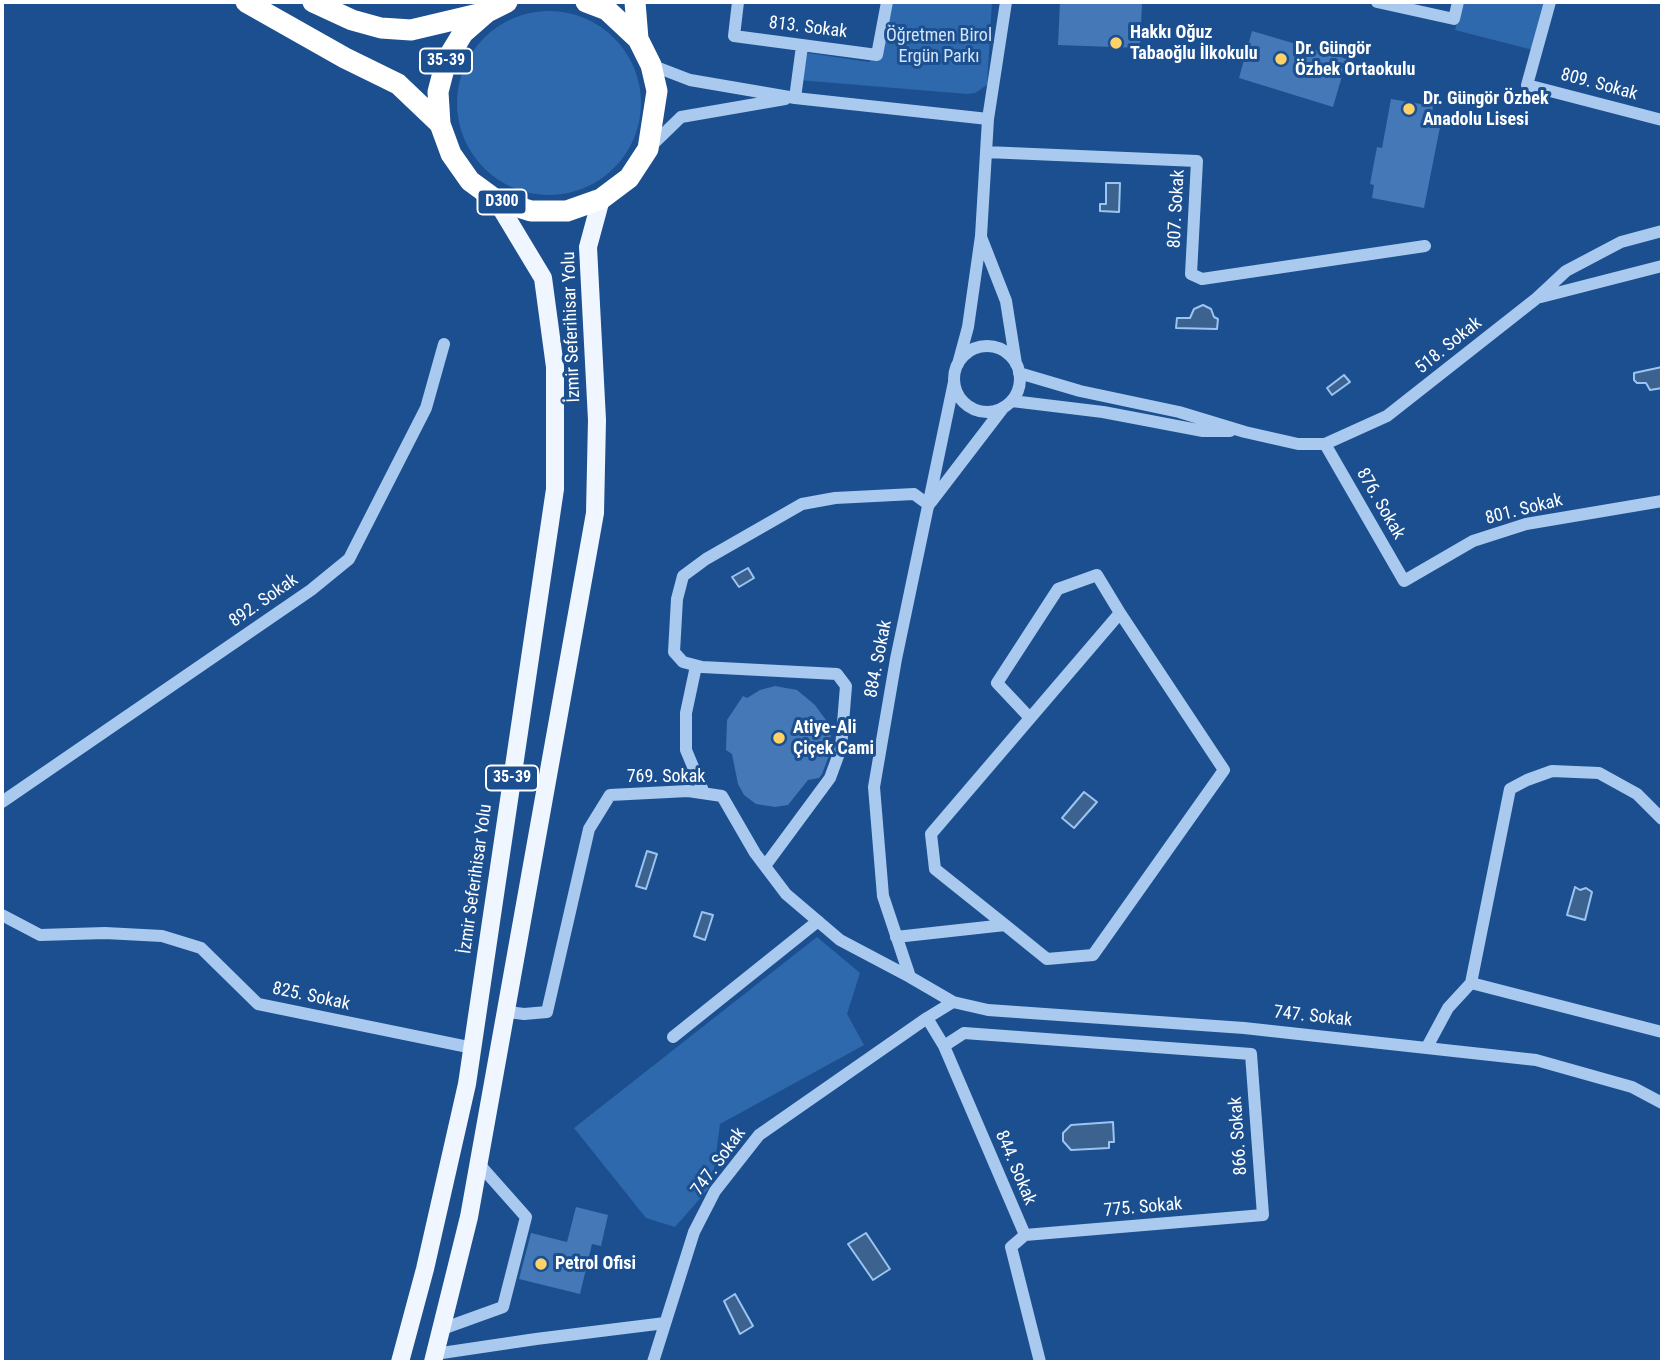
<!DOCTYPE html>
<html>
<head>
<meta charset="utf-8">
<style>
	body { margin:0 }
	#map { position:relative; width:1664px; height:1364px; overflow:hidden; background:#1b4f8f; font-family:"Roboto Condensed",sans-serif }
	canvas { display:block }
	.frame { position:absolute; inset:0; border:4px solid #fff; pointer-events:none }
</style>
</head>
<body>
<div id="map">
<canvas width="1664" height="1364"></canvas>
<div class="frame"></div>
</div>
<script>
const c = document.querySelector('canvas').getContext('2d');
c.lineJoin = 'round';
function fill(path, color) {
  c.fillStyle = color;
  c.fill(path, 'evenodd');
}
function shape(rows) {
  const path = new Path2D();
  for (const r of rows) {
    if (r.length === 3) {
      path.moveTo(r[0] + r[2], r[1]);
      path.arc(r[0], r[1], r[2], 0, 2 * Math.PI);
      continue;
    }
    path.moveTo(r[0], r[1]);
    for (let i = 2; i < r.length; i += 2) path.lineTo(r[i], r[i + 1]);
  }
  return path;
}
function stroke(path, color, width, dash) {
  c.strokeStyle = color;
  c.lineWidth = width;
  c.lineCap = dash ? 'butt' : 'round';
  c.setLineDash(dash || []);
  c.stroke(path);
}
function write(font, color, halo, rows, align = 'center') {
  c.font = font + ' "Roboto Condensed",sans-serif';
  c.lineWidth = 6;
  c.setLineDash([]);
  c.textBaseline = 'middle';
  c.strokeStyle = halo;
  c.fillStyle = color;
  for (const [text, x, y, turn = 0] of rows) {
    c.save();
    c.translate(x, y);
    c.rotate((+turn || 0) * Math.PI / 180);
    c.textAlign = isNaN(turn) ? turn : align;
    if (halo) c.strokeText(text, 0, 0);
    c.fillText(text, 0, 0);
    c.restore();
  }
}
fill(shape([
	[887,2,992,2,987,85,975,93,967,94,798,80,801,52,869,62,877,55],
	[1462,2,1546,2,1533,50,1455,30],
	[549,103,92],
	[817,937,860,973,847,1014,864,1045,720,1124,712,1185,675,1227,646,1218,574,1128]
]), '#2e69ad');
const water = shape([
	[1106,183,1120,183,1119,212,1100,211,1100,204,1106,204,1106,183],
	[1203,305,1211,309,1214,317,1218,319,1217,329,1176,328,1177,318,1190,318,1194,309,1203,305],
	[1662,367,1662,388,1650,390,1646,383,1637,383,1634,380,1634,373,1662,367],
	[1344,375,1350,382,1332,395,1327,388,1344,375],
	[748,568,754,578,739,587,732,577,748,568],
	[1084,792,1097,802,1074,828,1062,818,1084,792],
	[647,851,657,854,646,889,636,886,647,851],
	[1575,887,1580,890,1586,888,1592,892,1585,920,1567,915,1575,887],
	[702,912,713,915,705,940,694,936,702,912],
	[1113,1122,1114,1142,1109,1142,1109,1148,1071,1150,1063,1141,1063,1133,1071,1125,1113,1122],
	[866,1233,890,1269,873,1280,848,1244,866,1233],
	[735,1294,753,1326,740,1334,724,1301,735,1294]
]);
fill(water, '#3c6290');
stroke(water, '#9cc4f0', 2);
fill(shape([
	[1060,2,1142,3,1140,48,1058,45],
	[1252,31,1347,59,1333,107,1239,78],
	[1391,99,1433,106,1431,120,1441,122,1424,208,1372,198,1374,185,1370,184,1377,147,1382,148],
	[775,686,797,690,815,705,831,727,830,753,822,774,819,778,808,780,788,805,775,807,756,804,744,795,738,784,732,754,726,750,727,720,743,696,747,698,760,690],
	[576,1207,608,1215,601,1246,592,1244,580,1294,519,1279,531,1233,567,1242]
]), '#4478b7');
stroke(shape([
	[738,2,734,36,877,55,887,2],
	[1377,2,1454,19,1458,2],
	[1550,2,1527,85,1662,120],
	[651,65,690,80,795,98,988,119],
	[795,98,802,46],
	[649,148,681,117,785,99],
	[986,152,1197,161,1191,274,1202,279,1425,246],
	[981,237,1006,301,1016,364],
	[1541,297,1662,266],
	[987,379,33],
	[958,364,968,327,981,236,988,119,1006,2],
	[1019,373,1080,391,1179,412,1245,432,1298,444,1325,444,1387,416,1537,298,1566,271,1621,242,1662,231],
	[954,382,896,659,874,787,883,896,910,977,953,1002,988,1010,1244,1028,1536,1060,1632,1087,1662,1103],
	[1012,401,1103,412,1203,431,1230,431],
	[1325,444,1404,581,1473,541,1526,524,1662,501],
	[931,502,1003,408],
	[696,666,686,713,686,750,704,793],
	[1030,718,997,683,1058,589,1097,575,1120,613],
	[2,802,311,590,349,559,426,408,444,344],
	[1662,819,1637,794,1599,773,1552,771,1527,780,1510,789,1471,983,1662,1032],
	[765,866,830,778,841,748,846,686,837,674,702,667,683,662,674,652,677,599,683,576,706,559,802,504,835,498,914,494,929,505],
	[2,915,40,935,105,933,162,936,201,948,258,1004,473,1048],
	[896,937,1005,925,1047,959,1093,955,1224,770,1120,613,931,834,935,869,1005,925],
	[953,1002,927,1018,944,1046,1025,1235,1011,1247,1040,1362],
	[508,1012,524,1014,547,1012,589,829,610,795,688,791,722,796,755,853,786,894,840,940,910,977],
	[673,1037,818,921],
	[944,1046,964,1033,1251,1054,1263,1215,1025,1235],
	[1427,1047,1448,1008,1471,983],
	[442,1329,503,1307,526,1217,479,1164],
	[435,1354,536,1339,665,1323],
	[653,1362,694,1232,715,1191,759,1135,927,1018]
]), '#a9c9ee', 12);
stroke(shape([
	[400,1362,425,1269,467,1084,555,489,555,367,543,278,496,200],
	[433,1362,469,1217,595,513,597,420,588,247,601,199]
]), '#f0f6ff', 18);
stroke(shape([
	[246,2,345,58,398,84,440,124],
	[313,2,352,20,381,28,411,30,487,12,507,2],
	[635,2,638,39],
	[487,12,463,33,446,61,438,92,440,124,451,154,470,181,496,200,531,211,567,211,601,199,629,178,648,149,657,91,651,65,638,39,607,10,586,2]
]), '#fff', 21);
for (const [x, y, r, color] of [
	[1116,43,7,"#ffd166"],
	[1281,59,7,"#ffd166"],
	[1409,109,7,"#ffd166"],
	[779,738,7,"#ffd166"],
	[541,1264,7,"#ffd166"]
]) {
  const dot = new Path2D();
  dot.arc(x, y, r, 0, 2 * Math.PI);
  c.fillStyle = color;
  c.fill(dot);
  stroke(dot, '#1b4f8f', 2.5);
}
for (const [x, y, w] of [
	[446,61,52],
	[502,202,49],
	[512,778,52]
]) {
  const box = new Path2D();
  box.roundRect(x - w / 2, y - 12.5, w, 25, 5);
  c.fillStyle = '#1b4f8f';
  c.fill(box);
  stroke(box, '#fff', 2);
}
write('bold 16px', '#fff', null, [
	["35-39",446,61],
	["D300",502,202],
	["35-39",512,778]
]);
write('18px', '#fff', '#1b4f8f', [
	["813. Sokak",808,28,7],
	["809. Sokak",1599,85,15],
	["807. Sokak",1177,209,-87],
	["İzmir Seferihisar Yolu",572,327,-92],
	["518. Sokak",1449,346,-39],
	["876. Sokak",1380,504,60],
	["801. Sokak",1524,510,-14],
	["892. Sokak",264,601,-35],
	["884. Sokak",879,659,-79],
	["769. Sokak",666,777],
	["İzmir Seferihisar Yolu",476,879,-82],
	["825. Sokak",311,997,12],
	["747. Sokak",1313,1017,6],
	["866. Sokak",1239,1136,-94],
	["747. Sokak",719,1162,-54],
	["844. Sokak",1015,1168,67],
	["775. Sokak",1143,1208,-5]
]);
write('bold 18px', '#fff', '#1b4f8f', [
	["Hakkı Oğuz",1130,33],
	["Tabaoğlu İlkokulu",1130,54],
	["Dr. Güngör",1295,49],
	["Özbek Ortaokulu",1295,70],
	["Dr. Güngör Özbek",1423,99],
	["Anadolu Lisesi",1423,120],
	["Atiye-Ali",793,728],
	["Çiçek Cami",793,749],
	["Petrol Ofisi",555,1264]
], 'left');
write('18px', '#cfe3fa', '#1b4f8f', [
	["Öğretmen Birol",939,36],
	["Ergün Parkı",939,57]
]);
</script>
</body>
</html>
